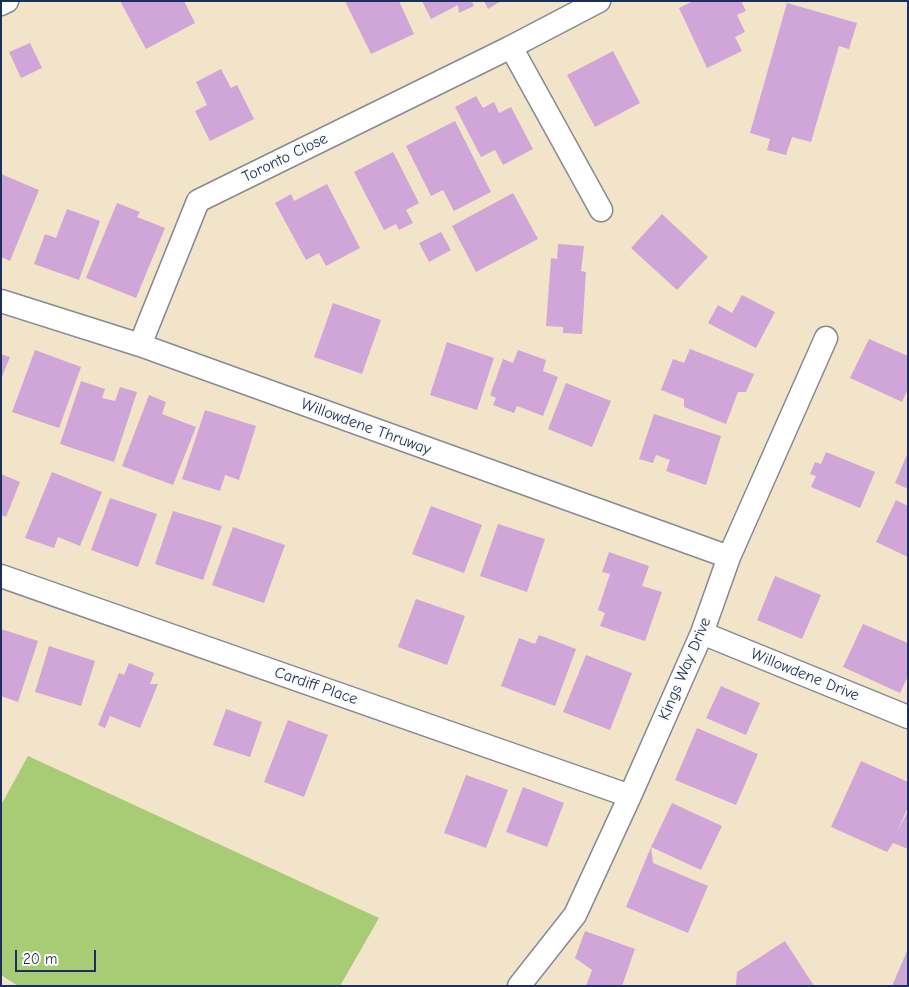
<!DOCTYPE html>
<html>
<head>
<meta charset="utf-8">
<style>
	body { margin:0 }
	#map { position:relative; width:909px; height:987px; overflow:hidden; background:#f2e4c8; font-family:"Comic Neue",sans-serif }
	canvas { display:block }
	.frame { position:absolute; inset:0; border:2px solid #1b2f5e; pointer-events:none }
	.scale { position:absolute; left:15px; top:950px; width:81px; height:22px; box-sizing:border-box; border:2px solid #1b2f5e; border-top:0; padding-left:6px; font-size:15px; line-height:18px; white-space:nowrap; color:#1b2f5e; -webkit-text-stroke:4px #fdfcf7; paint-order:stroke }
</style>
</head>
<body>
<div id="map">
<canvas width="909" height="987"></canvas>
<div class="frame"></div>
<div class="scale">20 m</div>
</div>
<script>
const c = document.querySelector('canvas').getContext('2d');
c.lineJoin = 'round';
function fill(path, color) {
  c.fillStyle = color;
  c.fill(path, 'evenodd');
}
function shape(rows) {
  const path = new Path2D();
  for (const r of rows) {
    path.moveTo(r[0], r[1]);
    for (let i = 2; i < r.length; i += 2) path.lineTo(r[i], r[i + 1]);
  }
  return path;
}
function stroke(path, color, width, dash) {
  c.strokeStyle = color;
  c.lineWidth = width;
  c.lineCap = dash ? 'butt' : 'round';
  c.setLineDash(dash || []);
  c.stroke(path);
}
function write(font, color, halo, rows, align = 'center') {
  c.font = font + ' "Comic Neue",sans-serif';
  c.lineWidth = 4;
  c.setLineDash([]);
  c.textBaseline = 'middle';
  c.strokeStyle = halo;
  c.fillStyle = color;
  for (const [text, x, y, turn = 0] of rows) {
    c.save();
    c.translate(x, y);
    c.rotate((+turn || 0) * Math.PI / 180);
    c.textAlign = isNaN(turn) ? turn : align;
    if (halo) c.strokeText(text, 0, 0);
    c.fillText(text, 0, 0);
    c.restore();
  }
}
fill(shape([
	[28,756,379,918,340,986,18,986,1,975,1,805]
]), '#a8cb75');
fill(shape([
	[120,1,184,1,195,23,146,49],
	[345,1,399,1,414,34,371,54],
	[422,1,472,1,474,6,459,13,458,5,431,19],
	[484,1,501,1,488,9],
	[693,1,741,1,746,11,737,15,745,32,735,37,742,51,707,68,679,8],
	[787,3,857,23,849,49,839,46,811,142,792,137,786,155,767,150,770,139,750,133],
	[30,43,42,68,21,78,9,52],
	[613,51,640,103,595,127,567,75],
	[221,69,231,88,237,85,254,119,210,141,195,111,207,105,196,82],
	[476,96,483,108,494,102,499,113,511,107,533,149,503,165,495,150,481,157,455,107],
	[455,121,491,192,454,211,443,190,431,196,406,146],
	[393,152,419,203,406,210,413,223,399,230,396,224,384,230,354,172],
	[1,174,39,190,10,261,1,257],
	[327,184,360,248,326,266,319,253,306,260,275,203,291,194,294,201],
	[513,193,538,239,476,272,452,226],
	[117,203,140,212,137,217,165,228,136,298,86,278],
	[67,209,100,221,79,280,34,264,45,234,56,238],
	[662,214,708,257,677,290,631,248],
	[441,232,451,250,429,262,419,243],
	[558,244,584,246,581,271,586,272,582,334,563,333,563,327,546,326,551,258,557,259],
	[742,295,775,312,756,348,708,323,718,305,732,313],
	[333,303,381,320,362,374,314,357],
	[869,339,908,356,908,389,902,402,850,378],
	[447,342,494,358,477,410,430,395],
	[690,349,754,374,746,392,738,392,726,424,684,407,684,399,661,390,673,359,684,363],
	[35,350,81,367,59,428,12,412],
	[518,350,546,360,543,371,558,377,543,416,517,406,514,413,493,405,496,398,490,395,503,359,513,363],
	[1,354,10,357,1,379],
	[81,381,105,389,102,398,115,401,120,387,137,392,114,462,60,444],
	[566,383,611,401,592,447,548,429],
	[149,395,166,402,162,414,196,427,173,485,122,466],
	[205,410,256,426,239,480,225,475,220,491,182,479],
	[654,414,721,436,706,485,666,471,670,460,656,455,653,463,639,459],
	[826,452,875,472,860,508,811,487,816,476,810,474,815,462,821,464],
	[908,452,908,489,895,483],
	[52,472,102,492,80,546,58,537,54,548,25,538],
	[1,474,20,482,6,517,1,515],
	[110,498,157,514,138,567,91,550],
	[896,500,908,506,908,557,876,542],
	[431,506,482,525,464,573,412,554],
	[173,511,222,526,203,580,155,564],
	[498,524,545,539,527,592,480,576],
	[233,527,285,545,264,603,212,585],
	[609,552,649,566,642,586,662,592,645,641,600,626,605,613,598,610,610,574,602,572],
	[775,576,821,595,802,639,757,620],
	[416,599,465,616,447,665,398,647],
	[863,624,908,643,908,676,900,693,843,667],
	[1,629,38,641,18,702,1,696],
	[539,635,576,649,555,706,501,686,519,638,535,644],
	[49,646,95,661,81,706,35,692],
	[586,655,632,673,610,730,563,712],
	[129,663,154,673,150,684,158,684,140,728,110,716,105,728,98,725,119,673,124,675],
	[721,686,760,703,746,735,706,718],
	[226,709,262,722,250,757,213,745],
	[288,720,328,735,304,797,264,782],
	[697,728,758,754,736,805,675,780],
	[861,761,908,782,908,807,897,832,908,811,908,849,893,843,887,852,831,827],
	[466,775,508,790,486,848,444,833],
	[523,787,564,803,547,847,506,832],
	[672,803,722,826,701,870,651,847],
	[651,847,653,863,708,886,688,933,626,907],
	[585,931,635,949,622,986,586,986,592,970,575,958],
	[785,941,814,986,736,986,737,972],
	[908,949,908,986,892,986]
]), '#d0a6d8');
const minor = shape([
	[1,4,7,1],
	[511,47,601,210],
	[1,301,140,345,729,557],
	[140,345,198,201,511,47,599,1],
	[1,576,630,796],
	[702,633,908,717],
	[519,986,575,915,630,796,702,633,729,557,826,338]
]);
stroke(minor, '#868a93', 25);
stroke(minor, '#fff', 22);
write('16px', '#1b2f5e', '#fdfcf7', [
	["Toronto Close",285,158,-26],
	["Willowdene Thruway",366,427,20],
	["Kings Way Drive",685,669,-67],
	["Willowdene Drive",805,675,22],
	["Cardiff Place",316,686,19]
]);
</script>
</body>
</html>
